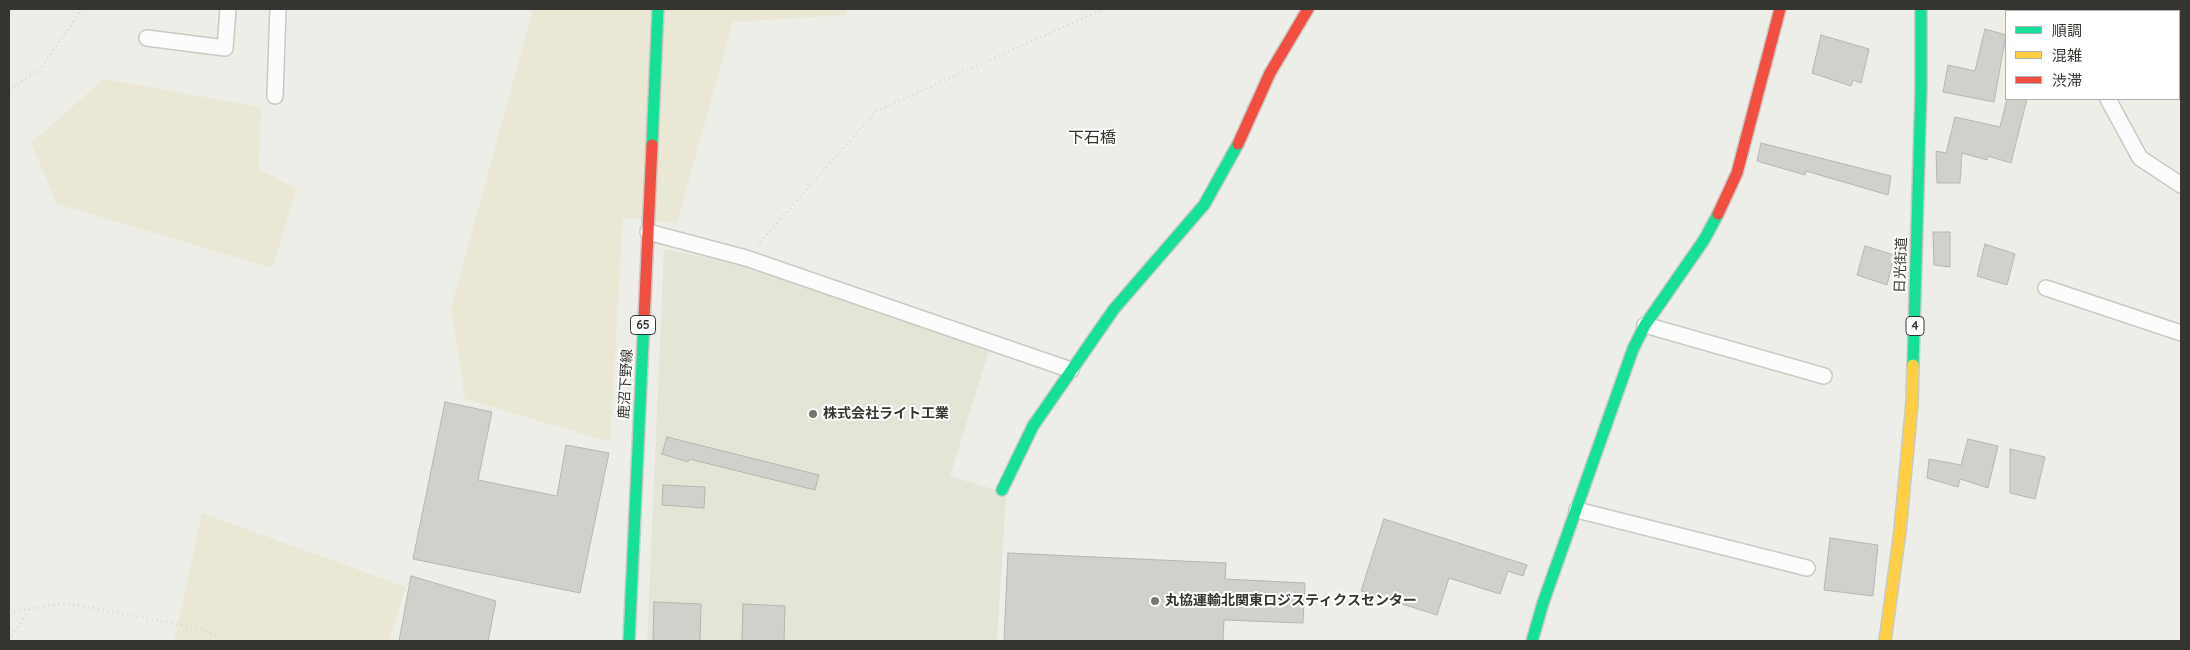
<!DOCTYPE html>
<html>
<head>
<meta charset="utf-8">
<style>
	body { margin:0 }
	#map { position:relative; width:2190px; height:650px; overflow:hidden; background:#eeeee8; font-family:Quicksand,"Noto Sans JP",sans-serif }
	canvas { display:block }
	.frame { position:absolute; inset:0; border:10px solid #353530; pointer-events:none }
	.legend { position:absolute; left:2005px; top:10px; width:175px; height:90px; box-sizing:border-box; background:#fff; border:1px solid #aeaeac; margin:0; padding:6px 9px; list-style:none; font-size:15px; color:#353530 }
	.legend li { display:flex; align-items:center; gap:10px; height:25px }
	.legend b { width:25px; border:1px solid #aeaeac }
</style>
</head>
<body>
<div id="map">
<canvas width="2190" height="650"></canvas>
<div class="frame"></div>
<ul class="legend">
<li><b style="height:6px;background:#16e098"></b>順調</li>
<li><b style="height:6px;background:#ffcf43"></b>混雑</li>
<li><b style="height:6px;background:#f24e42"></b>渋滞</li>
</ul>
</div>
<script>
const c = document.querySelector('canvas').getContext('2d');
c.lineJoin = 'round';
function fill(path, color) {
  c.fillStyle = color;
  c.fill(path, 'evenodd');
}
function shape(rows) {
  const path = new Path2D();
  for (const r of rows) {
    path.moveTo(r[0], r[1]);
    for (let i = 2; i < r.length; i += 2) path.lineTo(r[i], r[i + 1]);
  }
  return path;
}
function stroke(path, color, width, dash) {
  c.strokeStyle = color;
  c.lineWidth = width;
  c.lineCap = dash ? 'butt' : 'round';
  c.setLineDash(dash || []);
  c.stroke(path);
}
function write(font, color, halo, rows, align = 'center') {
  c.font = font + ' Quicksand,"Noto Sans JP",sans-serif';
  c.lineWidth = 4;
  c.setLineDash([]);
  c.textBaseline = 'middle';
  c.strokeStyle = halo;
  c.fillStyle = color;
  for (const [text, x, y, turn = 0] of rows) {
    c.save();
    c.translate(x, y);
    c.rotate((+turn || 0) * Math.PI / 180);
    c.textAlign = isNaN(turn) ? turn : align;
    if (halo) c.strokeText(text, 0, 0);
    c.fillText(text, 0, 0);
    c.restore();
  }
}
fill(shape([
	[664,249,745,265,989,351,950,476,1006,493,997,641,647,641]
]), '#e5e5d7');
fill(shape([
	[533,9,847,9,846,15,733,22,677,223,623,218,610,442,465,399,451,308],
	[104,79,261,107,259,169,297,189,272,268,57,204,31,143],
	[202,513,406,587,389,641,174,641]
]), '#eae8d5');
const building = shape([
	[1985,29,2006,35,1994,102,1943,92,1948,65,1975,71,1985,29],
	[1821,35,1869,49,1861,83,1853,80,1851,86,1812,73,1821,35],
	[2007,99,2027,99,2011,163,1988,156,1987,160,1962,153,1960,183,1937,183,1936,151,1946,153,1955,117,2000,127,2007,99],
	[1761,143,1891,176,1888,195,1806,171,1805,175,1757,161,1761,143],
	[1933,232,1950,232,1950,267,1934,265,1933,232],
	[1985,244,2015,254,2007,285,1977,276,1985,244],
	[1865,246,1894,255,1887,285,1857,275,1865,246],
	[445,402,492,412,478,480,557,496,566,445,609,453,580,593,413,559,445,402],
	[667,437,819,475,815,490,689,459,688,462,662,454,667,437],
	[1968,439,1998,446,1988,488,1960,479,1958,487,1927,478,1929,459,1961,465,1968,439],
	[2010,449,2045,457,2035,499,2010,493,2010,449],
	[663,485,705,487,704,508,662,505,663,485],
	[1384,519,1527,565,1523,576,1508,571,1500,594,1449,578,1437,615,1361,591,1384,519],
	[1830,538,1878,545,1873,596,1824,590,1830,538],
	[1008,553,1226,563,1225,579,1305,583,1303,623,1224,620,1223,641,1004,641,1008,553],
	[411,576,496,601,488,641,399,641,411,576],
	[654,602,701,604,700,641,653,641,654,602],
	[743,604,785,606,784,641,742,641,743,604]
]);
fill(building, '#d1d1cb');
stroke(building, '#b6b6b1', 1);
const street = shape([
	[2059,9,2060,11],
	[147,38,225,48,228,9],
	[275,96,278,9],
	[2108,99,2140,158,2181,185],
	[648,232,746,258,1071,370],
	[2046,288,2181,333],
	[1645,325,1824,376],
	[1577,510,1807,568]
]);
const fast = shape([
	[652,145,658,9],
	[1913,365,1921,88,1921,9],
	[1002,490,1033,426,1114,309,1204,205,1238,144],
	[629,641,644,320],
	[1532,641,1543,603,1633,349,1645,325,1704,240,1718,214]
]);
const slow = shape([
	[1885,641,1900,531,1912,403,1913,365]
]);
const jam = shape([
	[1238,144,1270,73,1308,9],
	[1718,214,1737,173,1780,9],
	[644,320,652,145]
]);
stroke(street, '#c9c9c4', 18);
stroke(fast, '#c9c9c4', 14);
stroke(slow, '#c9c9c4', 14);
stroke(jam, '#c9c9c4', 14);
stroke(shape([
	[9,90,42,67,82,9],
	[757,246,876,111,1104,9],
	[9,612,66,603,201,629,229,641],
	[9,640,30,608]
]), '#d6d6d4', 2.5, [1, 4]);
stroke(street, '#fcfcfc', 15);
stroke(fast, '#16e098', 11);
stroke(slow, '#ffcf43', 11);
stroke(jam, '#f24e42', 11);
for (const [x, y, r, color] of [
	[813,414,5,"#767670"],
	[1155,601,5,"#767670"]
]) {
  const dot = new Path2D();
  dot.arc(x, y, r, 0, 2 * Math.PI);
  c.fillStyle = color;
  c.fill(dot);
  stroke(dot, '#fff', 2);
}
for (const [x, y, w] of [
	[643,325,25],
	[1915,326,18]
]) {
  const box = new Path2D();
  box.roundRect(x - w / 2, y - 9.5, w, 19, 4);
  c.fillStyle = '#fff';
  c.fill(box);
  stroke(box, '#353530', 1);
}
write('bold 12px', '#353530', null, [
	["65",643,325],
	["4",1915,326]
]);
write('14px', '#353530', '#fff', [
	["日光街道",1901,265,-88],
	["鹿沼下野線",626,384,-87]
]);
write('bold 14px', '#353530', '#fff', [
	["株式会社ライト工業",823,414],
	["丸協運輸北関東ロジスティクスセンター",1165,601]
], 'left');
write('16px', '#353530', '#fff', [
	["下石橋",1092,138]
]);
</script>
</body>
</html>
